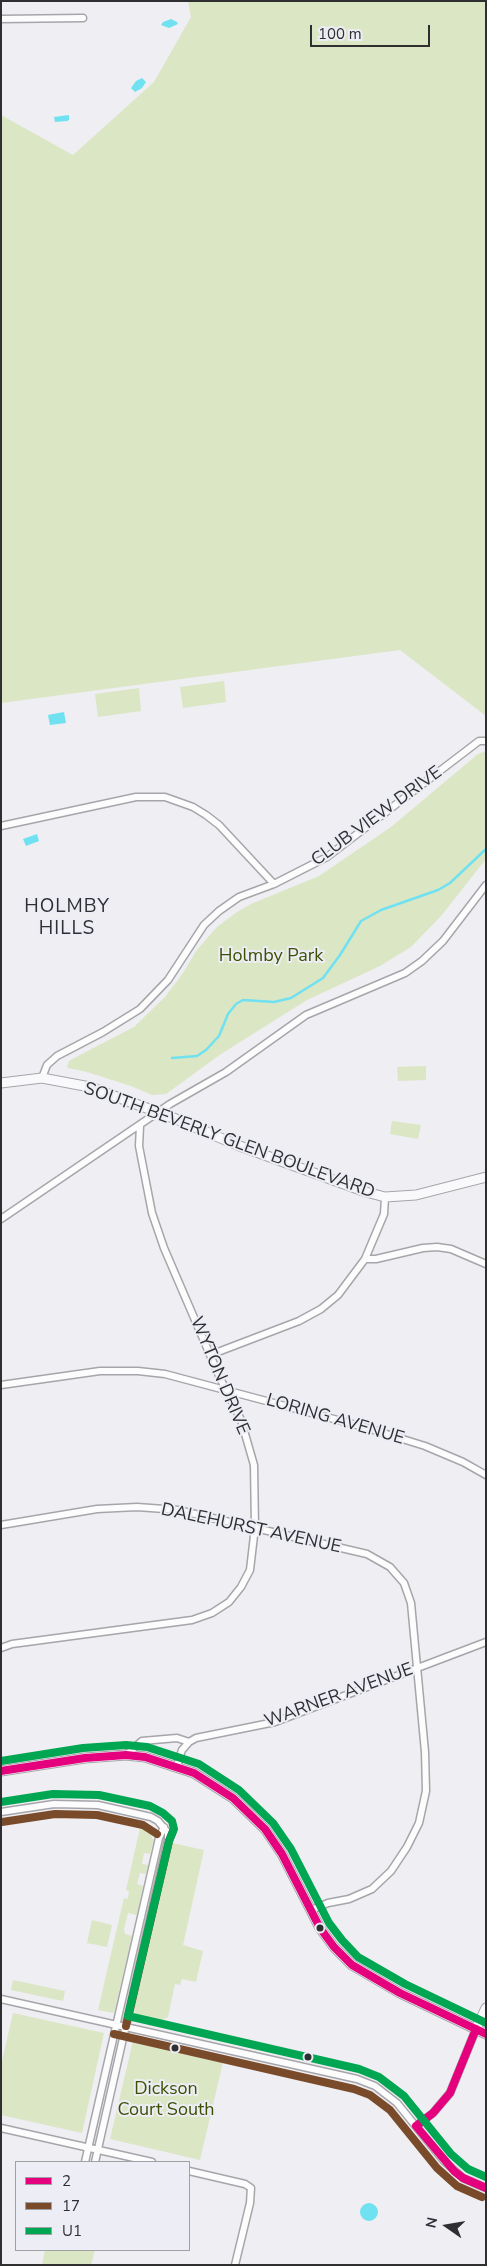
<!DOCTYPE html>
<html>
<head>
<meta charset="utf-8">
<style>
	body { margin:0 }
	#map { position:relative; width:487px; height:2266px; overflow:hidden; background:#eeeef3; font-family:"Nunito Sans",sans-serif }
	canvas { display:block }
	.frame { position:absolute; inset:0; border:2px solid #2f2f32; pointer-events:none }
	.legend { position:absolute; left:15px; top:2161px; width:175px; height:90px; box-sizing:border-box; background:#ecedf5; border:1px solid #a0a1a7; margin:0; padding:6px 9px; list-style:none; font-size:15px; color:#2f2f32 }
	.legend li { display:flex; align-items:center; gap:10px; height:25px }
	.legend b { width:25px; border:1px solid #a0a1a7 }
	.north { position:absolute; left:422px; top:2201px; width:50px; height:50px; -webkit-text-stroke:4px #ecedf5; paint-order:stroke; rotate:283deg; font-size:14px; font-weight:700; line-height:20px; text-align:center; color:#2f2f32 }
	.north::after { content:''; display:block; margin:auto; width:18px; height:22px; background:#2f2f32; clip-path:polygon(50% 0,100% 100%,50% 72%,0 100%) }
	.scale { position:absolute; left:310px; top:25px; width:120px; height:22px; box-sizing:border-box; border:2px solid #2f2f32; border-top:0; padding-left:6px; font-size:15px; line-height:18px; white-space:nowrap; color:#2f2f32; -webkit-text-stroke:4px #ecedf5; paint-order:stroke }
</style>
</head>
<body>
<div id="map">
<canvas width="487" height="2266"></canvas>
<div class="frame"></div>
<ul class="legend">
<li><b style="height:6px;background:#e5007d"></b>2</li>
<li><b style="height:6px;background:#7a4b2a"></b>17</li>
<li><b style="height:6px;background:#00a651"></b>U1</li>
</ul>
<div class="north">N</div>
<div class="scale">100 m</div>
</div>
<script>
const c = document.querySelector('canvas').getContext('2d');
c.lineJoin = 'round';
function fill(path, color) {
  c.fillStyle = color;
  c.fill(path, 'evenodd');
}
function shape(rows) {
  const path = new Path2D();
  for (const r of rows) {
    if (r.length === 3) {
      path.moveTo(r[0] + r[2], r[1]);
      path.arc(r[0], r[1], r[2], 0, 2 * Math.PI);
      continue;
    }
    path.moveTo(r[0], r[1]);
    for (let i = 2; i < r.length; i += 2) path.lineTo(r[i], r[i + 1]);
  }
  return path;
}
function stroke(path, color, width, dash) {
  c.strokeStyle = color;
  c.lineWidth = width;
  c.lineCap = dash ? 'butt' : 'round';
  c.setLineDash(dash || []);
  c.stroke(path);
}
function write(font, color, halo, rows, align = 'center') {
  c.font = font + ' "Nunito Sans",sans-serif';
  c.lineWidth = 4;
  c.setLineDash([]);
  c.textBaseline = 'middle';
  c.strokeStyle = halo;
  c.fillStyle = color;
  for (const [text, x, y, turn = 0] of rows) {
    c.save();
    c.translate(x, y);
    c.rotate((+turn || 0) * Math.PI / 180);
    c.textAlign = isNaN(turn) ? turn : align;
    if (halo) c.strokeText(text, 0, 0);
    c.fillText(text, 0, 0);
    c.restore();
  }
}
fill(shape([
	[188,1,486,1,486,716,400,650,1,703,1,115,73,155,154,82,191,17],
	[224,681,226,702,183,708,180,687],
	[139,688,141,711,98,717,95,694],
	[486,751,486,859,441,916,411,947,380,966,307,1000,221,1054,166,1094,152,1095,131,1086,87,1072,68,1068,67,1066,69,1061,80,1055,134,1027,165,997,183,973,196,951,217,927,237,912,251,904,319,876,391,827,478,754],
	[426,1066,426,1080,398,1081,397,1067],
	[392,1121,421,1125,418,1139,390,1134],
	[140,1828,151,1830,152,1839,154,1839,150,1854,144,1853,142,1864,148,1865,146,1874,140,1873,137,1884,143,1886,137,1915,128,1913,124,1929,125,1934,132,1936,114,2013,98,2010,124,1898,128,1899,129,1891,126,1890],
	[172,1843,204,1850,183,1945,203,1951,196,1982,182,1979,180,1985,175,1984,168,2017,157,2023,137,2017,134,2009],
	[92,1920,112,1925,107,1947,87,1943],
	[13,1980,65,1991,63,2001,11,1990],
	[13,2013,104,2033,82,2133,1,2115,1,2065],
	[133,2041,223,2062,200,2160,110,2139],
	[45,2250,95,2250,91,2265,42,2265]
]), '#dbe6c5');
fill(shape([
	[171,19,177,22,178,24,169,28,161,25,163,22],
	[142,78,146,82,142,88,135,92,131,88,136,81],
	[69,115,69,120,67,121,55,122,54,117],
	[64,712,66,723,50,725,48,715],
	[37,834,39,841,26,846,23,839],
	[369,2212,9]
]), '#70e1f0');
stroke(shape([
	[172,1058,197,1056,206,1050,219,1036,228,1014,236,1004,243,1000,274,1002,291,998,323,978,340,955,361,921,381,910,438,890,450,883,486,849]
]), '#70e1f0', 2.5);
const street = shape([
	[1,19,83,18],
	[1,826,136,797,165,797,193,807,206,815,219,825,274,884],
	[42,1078,47,1065,57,1056,103,1032,140,1009,168,980,204,925,219,911,239,897,274,884,327,857,479,741,486,741],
	[1,1219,170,1104,226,1072,306,1015,405,973,422,961,443,941,486,885],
	[365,1259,376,1259,423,1248,437,1247,451,1249,486,1264],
	[210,1355,299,1321,321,1309,338,1295,365,1259,384,1214,385,1197],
	[1,1385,100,1371,138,1371,165,1374,364,1427,425,1446,463,1462,486,1475],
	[1,1525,97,1509,137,1507,178,1510,367,1554,390,1567,404,1583,411,1603,425,1752,426,1791,419,1823,407,1847,391,1871,372,1889,349,1899,328,1903,311,1910],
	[1,1648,12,1644,192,1620,212,1613,229,1602,241,1587,250,1570,255,1527,254,1465,241,1420,220,1378,164,1248,152,1213,139,1146,140,1126],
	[126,1755,142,1741,177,1738,189,1742],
	[177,1766,182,1750,189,1742,196,1738,275,1722,486,1642],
	[1,1812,54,1804,98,1805,151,1817,158,1821,168,1833,168,1840,95,2162],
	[1,1999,357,2079,375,2086,397,2103,444,2161,463,2178,486,2188],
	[416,2126,433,2113,450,2093,476,2029],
	[1,2128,152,2162],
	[85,2162,159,1838,164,1827],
	[189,2171,245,2184,251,2188,250,2203,235,2265]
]);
const secondary = shape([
	[1,1083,42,1078,90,1087,176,1119,237,1145,366,1192,385,1197,416,1195,486,1177],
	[1,1771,85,1758,126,1755,145,1757,194,1773,233,1798,265,1829,282,1854,320,1928,334,1947,352,1965,400,1993,486,2034],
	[476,2029,486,2008]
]);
stroke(street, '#a6a6aa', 9);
stroke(secondary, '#a6a6aa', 11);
stroke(street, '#fcfcfd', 6);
stroke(secondary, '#f9f9fb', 9);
stroke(shape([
	[1,1771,85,1758,126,1755,145,1757,194,1773,233,1798,265,1829,282,1854,320,1928,334,1947,352,1965,400,1993,486,2034],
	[476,2029,450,2093,433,2113,416,2126,454,2171,463,2178,486,2188]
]), '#e5007d', 8);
stroke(shape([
	[2,1822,55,1814,97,1815,143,1825,157,1834],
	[126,2026,169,1841,173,1831],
	[114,2034,354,2089,370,2095,390,2110,437,2168,457,2186,482,2197]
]), '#7a4b2a', 8);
stroke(shape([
	[1,1761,83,1748,126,1745,147,1747,199,1764,239,1790,273,1823,291,1849,329,1923,342,1940,358,1957,405,1984,486,2023],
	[1,1802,53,1794,99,1795,150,1806,163,1813,172,1821,174,1829,169,1841,128,2016,359,2069,379,2077,404,2096,451,2154,468,2169,486,2177]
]), '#00a651', 8);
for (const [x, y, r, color] of [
	[320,1928,4.5,"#2f2f32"],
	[175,2048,4.5,"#2f2f32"],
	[308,2057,4.5,"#2f2f32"]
]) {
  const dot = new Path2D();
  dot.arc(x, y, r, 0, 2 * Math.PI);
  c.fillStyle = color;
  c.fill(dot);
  stroke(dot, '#ecedf5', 2);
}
write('18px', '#2f2f32', '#ecedf5', [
	["CLUB VIEW DRIVE",377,817,-36],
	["SOUTH BEVERLY GLEN BOULEVARD",229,1141,20],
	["WYTON DRIVE",219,1376,67],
	["LORING AVENUE",335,1420,16],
	["DALEHURST AVENUE",251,1529,12],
	["WARNER AVENUE",339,1696,-20]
]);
write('18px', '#3e4f03', '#ecedf5', [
	["Holmby Park",271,957],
	["Dickson",166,2090],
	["Court South",166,2111]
]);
c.letterSpacing = '1px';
write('19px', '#2f2f32', '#ecedf5', [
	["HOLMBY",67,907],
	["HILLS",67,929]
]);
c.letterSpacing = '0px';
</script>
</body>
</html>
